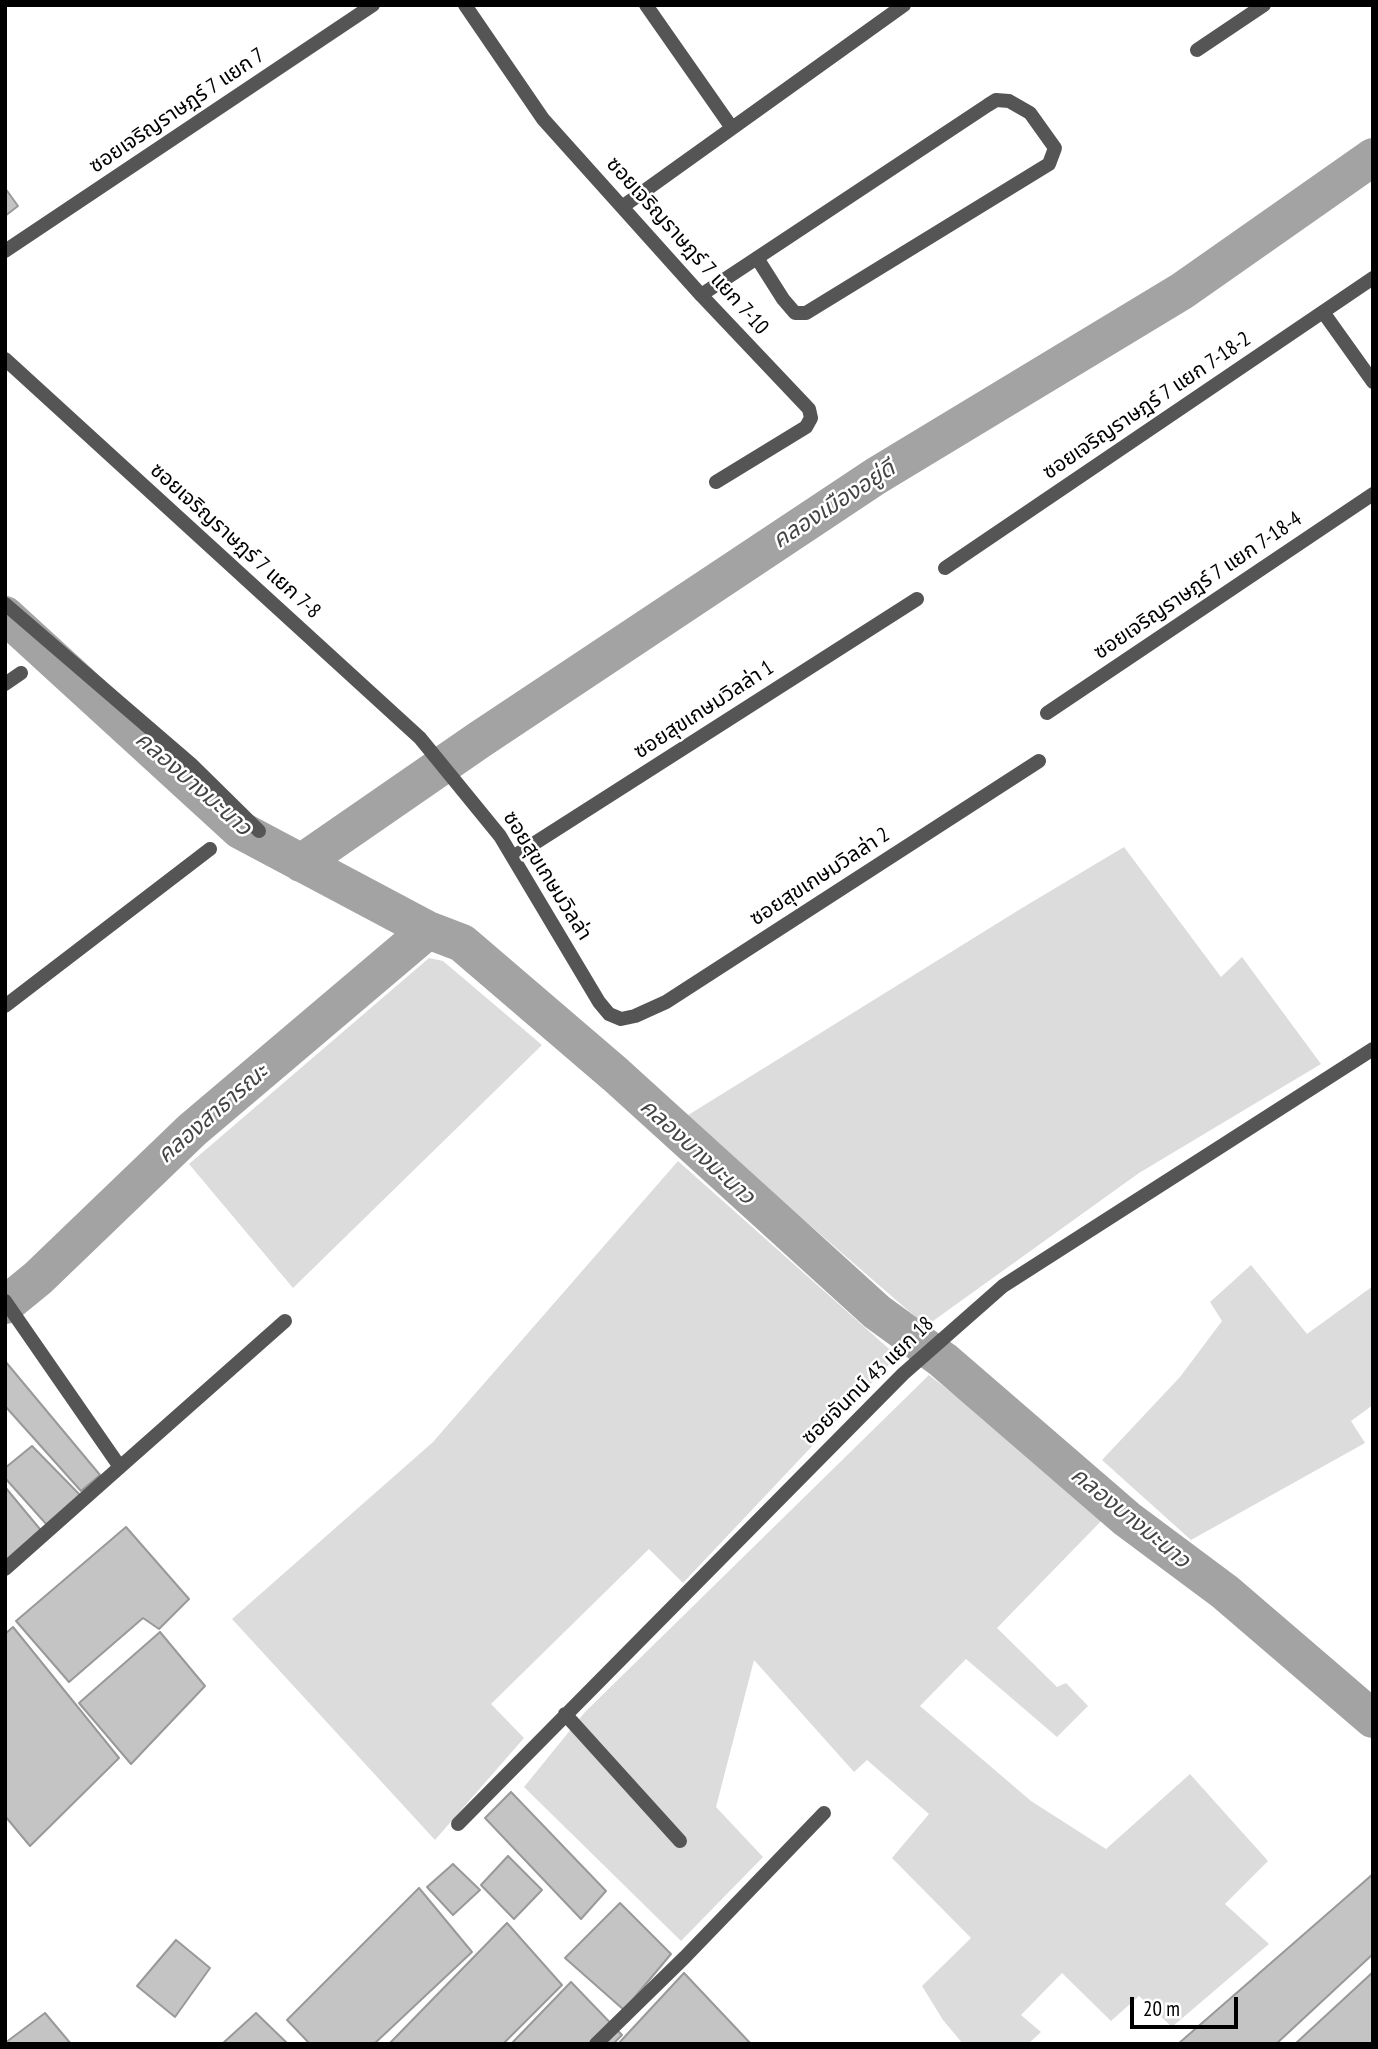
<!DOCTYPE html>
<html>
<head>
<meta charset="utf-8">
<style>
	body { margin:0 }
	#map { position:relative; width:1378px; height:2049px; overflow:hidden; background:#fff; font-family:"PT Sans Narrow",sans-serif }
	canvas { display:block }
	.frame { position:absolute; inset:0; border:7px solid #000; pointer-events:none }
	.scale { position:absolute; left:1130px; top:1997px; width:108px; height:32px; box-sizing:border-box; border:4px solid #000; border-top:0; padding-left:9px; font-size:21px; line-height:24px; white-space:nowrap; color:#000; -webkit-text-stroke:5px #fff; paint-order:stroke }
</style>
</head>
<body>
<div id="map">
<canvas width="1378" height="2049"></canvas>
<div class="frame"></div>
<div class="scale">20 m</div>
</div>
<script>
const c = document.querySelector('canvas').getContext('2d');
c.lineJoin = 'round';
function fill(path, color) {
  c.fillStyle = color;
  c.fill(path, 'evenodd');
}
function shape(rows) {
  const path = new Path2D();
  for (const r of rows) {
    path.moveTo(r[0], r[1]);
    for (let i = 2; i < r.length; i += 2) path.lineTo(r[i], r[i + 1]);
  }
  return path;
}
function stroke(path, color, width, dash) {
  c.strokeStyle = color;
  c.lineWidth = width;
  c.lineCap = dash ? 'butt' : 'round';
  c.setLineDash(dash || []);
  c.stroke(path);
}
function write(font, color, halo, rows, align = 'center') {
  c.font = font + ' "PT Sans Narrow","Noto Sans Thai",sans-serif';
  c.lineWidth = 5;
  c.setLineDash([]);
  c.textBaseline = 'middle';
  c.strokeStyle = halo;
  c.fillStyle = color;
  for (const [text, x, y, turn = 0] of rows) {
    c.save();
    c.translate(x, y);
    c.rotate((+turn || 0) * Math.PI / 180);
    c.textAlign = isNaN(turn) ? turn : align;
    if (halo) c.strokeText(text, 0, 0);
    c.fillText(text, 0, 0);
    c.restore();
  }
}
fill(shape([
	[1124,847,1221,977,1242,957,1321,1064,1139,1173,926,1326,685,1117,1022,908],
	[429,958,443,961,542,1045,293,1288,189,1164],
	[678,1161,897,1356,683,1583,649,1549,491,1704,524,1738,435,1840,232,1619,433,1442],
	[1251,1265,1307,1334,1373,1286,1373,1405,1351,1421,1365,1443,1191,1540,1102,1460,1180,1377,1222,1321,1210,1302],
	[929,1375,1108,1514,997,1628,1057,1687,1066,1683,1088,1706,1057,1737,966,1659,920,1706,1031,1801,1106,1849,1190,1774,1268,1861,1225,1904,1269,1944,1172,2027,1139,1996,1111,2021,1062,1973,1021,2015,1041,2032,1028,2044,963,2044,943,2020,922,1986,971,1938,892,1858,929,1814,867,1760,854,1772,754,1660,716,1807,763,1857,681,1941,524,1787,585,1712]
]), '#dcdcdc');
stroke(shape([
	[5,615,240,830,428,930,462,943,616,1075,877,1312,943,1360,1127,1519,1225,1592,1373,1719],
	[301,863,479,740,876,476,1182,291,1373,157],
	[5,1305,38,1278,192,1130,428,930]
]), '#a3a3a3', 38);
const building = shape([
	[5,188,18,206,5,216,5,188],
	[5,1361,100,1475,81,1491,5,1406,5,1361],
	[32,1446,81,1496,47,1525,5,1478,5,1468,32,1446],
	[5,1487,44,1534,5,1563,5,1487],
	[126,1527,189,1599,159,1629,143,1618,69,1682,16,1621,126,1527],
	[13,1627,119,1758,30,1846,5,1816,5,1634,13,1627],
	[160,1632,205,1686,131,1764,79,1703,160,1632],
	[511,1792,606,1891,581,1919,485,1818,511,1792],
	[508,1856,542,1890,514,1919,481,1885,508,1856],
	[453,1864,480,1890,453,1915,427,1887,453,1864],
	[1373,1874,1373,1954,1276,2044,1178,2044,1373,1874],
	[419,1888,472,1952,374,2044,310,2044,287,2020,419,1888],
	[620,1903,671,1954,624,2010,565,1958,620,1903],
	[507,1923,562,1985,503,2044,389,2044,507,1923],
	[176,1940,210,1968,175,2017,137,1986,176,1940],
	[1373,1972,1373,2044,1295,2044,1373,1972],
	[684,1973,751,2044,618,2044,684,1973],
	[571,1982,622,2035,613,2044,511,2044,571,1982],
	[45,2013,71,2044,5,2044,5,2043,45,2013],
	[256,2013,288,2044,222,2044,256,2013]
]);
fill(building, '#c4c4c4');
stroke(building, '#999', 2);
stroke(shape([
	[701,295,757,258,988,105,996,100,1009,101,1030,113,1055,148,1049,164,806,313,795,313,783,299,757,258]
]), '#555', 14);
stroke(shape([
	[465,5,543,119,701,295,809,409,811,418,806,427,716,482],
	[646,5,732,128],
	[1197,50,1264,5],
	[622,207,904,5],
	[5,251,373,5],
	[1323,312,1373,382],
	[5,359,420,738,500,836,599,1002,609,1014,621,1019,635,1016,666,1002,1039,761],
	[945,568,1373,278],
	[5,604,191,764,259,831],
	[5,684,21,673],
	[1047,713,1373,494],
	[513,857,917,599],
	[5,1006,210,849],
	[5,1301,120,1467,285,1321],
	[5,1569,120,1467],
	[565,1714,680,1841],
	[458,1824,903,1374,1003,1286,1373,1049],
	[596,2044,685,1957,824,1813]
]), '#555', 14);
write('21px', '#000', '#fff', [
	["ซอยเจริญราษฎร์ 7 แยก 7",177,111,-34],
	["ซอยเจริญราษฎร์ 7 แยก 7-10",687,246,48],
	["ซอยเจริญราษฎร์ 7 แยก 7-18-2",1147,406,-34],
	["ซอยเจริญราษฎร์ 7 แยก 7-8",235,541,42],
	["ซอยเจริญราษฎร์ 7 แยก 7-18-4",1198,586,-34],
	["ซอยสุขเกษมวิลล่า 1",704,710,-33],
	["ซอยสุขเกษมวิลล่า",547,876,58],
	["ซอยสุขเกษมวิลล่า 2",820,877,-33],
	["ซอยจันทน์ 43 แยก 18",868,1381,-44]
]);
write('italic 23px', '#444', '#fff', [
	["คลองเมืองอยู่ดี",834,505,-33],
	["คลองบางมะนาว",193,784,41],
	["คลองสาธารณะ",213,1114,-41],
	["คลองบางมะนาว",697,1152,42],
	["คลองบางมะนาว",1130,1518,39]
]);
</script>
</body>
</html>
